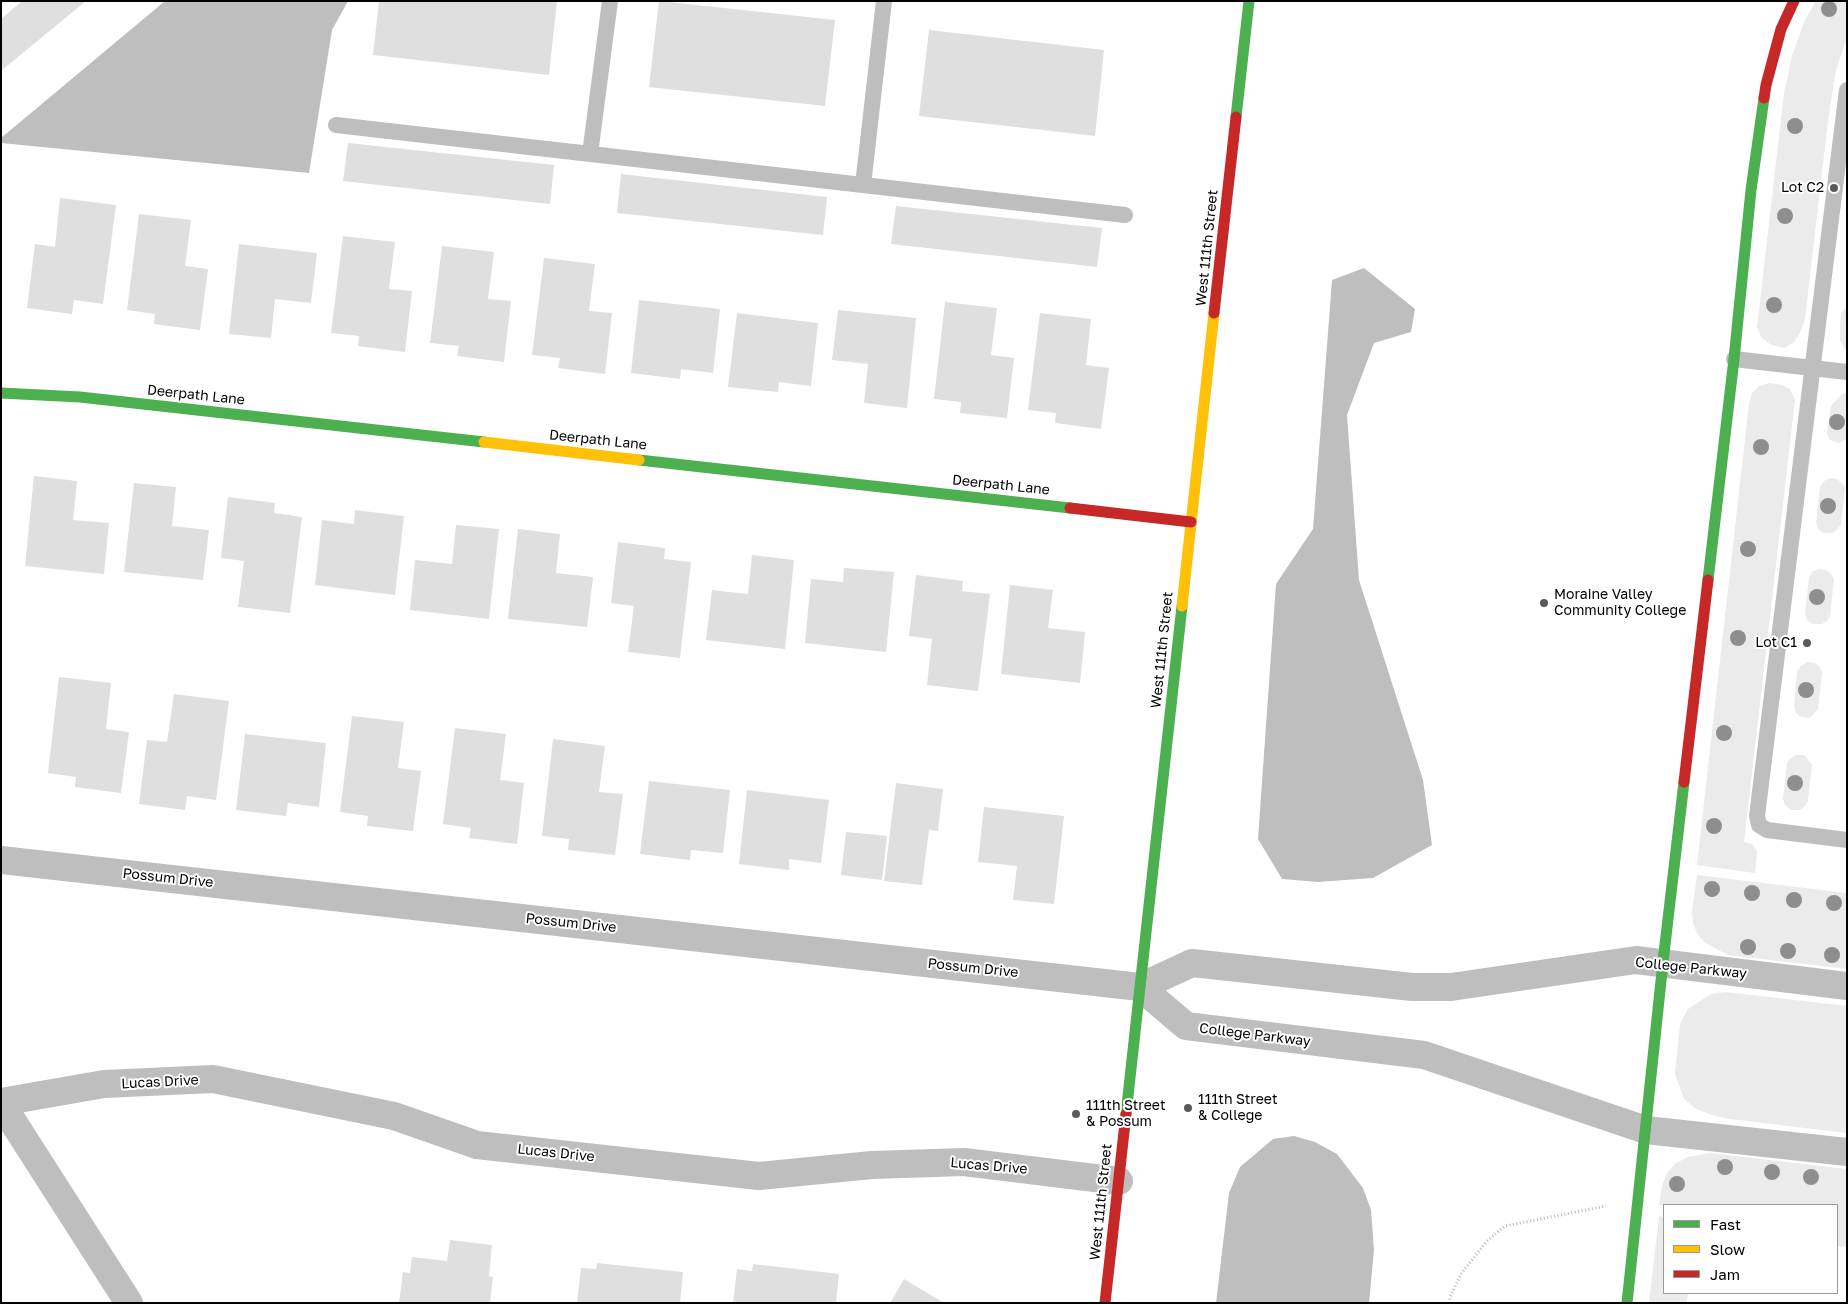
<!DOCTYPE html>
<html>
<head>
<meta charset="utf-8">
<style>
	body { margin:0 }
	#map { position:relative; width:1848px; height:1304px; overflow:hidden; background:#fff; font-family:"Golos Text",sans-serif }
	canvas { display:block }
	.frame { position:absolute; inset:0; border:2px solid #000; pointer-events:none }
	.legend { position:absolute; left:1663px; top:1204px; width:175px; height:90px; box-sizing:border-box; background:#fff; border:1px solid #999; margin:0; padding:6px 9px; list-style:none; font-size:15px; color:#000 }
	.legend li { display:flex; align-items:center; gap:10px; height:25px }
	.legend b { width:25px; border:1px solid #999 }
</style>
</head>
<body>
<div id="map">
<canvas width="1848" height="1304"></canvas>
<div class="frame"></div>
<ul class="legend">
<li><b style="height:6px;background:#4caf50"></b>Fast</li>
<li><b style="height:6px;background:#ffc107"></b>Slow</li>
<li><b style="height:6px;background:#c62828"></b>Jam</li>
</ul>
</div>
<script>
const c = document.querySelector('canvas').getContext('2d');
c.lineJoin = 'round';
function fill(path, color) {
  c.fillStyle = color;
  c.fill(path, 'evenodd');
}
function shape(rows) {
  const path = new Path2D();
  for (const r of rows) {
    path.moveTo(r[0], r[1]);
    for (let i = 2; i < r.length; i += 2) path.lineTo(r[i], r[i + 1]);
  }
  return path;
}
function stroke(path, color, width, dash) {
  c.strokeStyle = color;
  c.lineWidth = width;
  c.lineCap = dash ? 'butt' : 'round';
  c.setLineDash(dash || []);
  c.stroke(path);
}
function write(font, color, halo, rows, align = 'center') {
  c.font = font + ' "Golos Text",sans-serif';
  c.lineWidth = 4;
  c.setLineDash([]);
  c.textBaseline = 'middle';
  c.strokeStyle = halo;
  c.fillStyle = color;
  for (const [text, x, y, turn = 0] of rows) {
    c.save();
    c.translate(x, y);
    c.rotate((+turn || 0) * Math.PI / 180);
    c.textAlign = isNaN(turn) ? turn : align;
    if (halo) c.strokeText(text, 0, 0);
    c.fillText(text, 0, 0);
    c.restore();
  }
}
fill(shape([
	[1816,1,1847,1,1847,38,1836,70,1828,121,1805,319,1800,333,1794,342,1784,348,1771,345,1761,337,1757,327,1784,93,1792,56,1804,22],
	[1847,305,1847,350,1844,348,1840,340,1840,326,1841,314],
	[1770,383,1782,385,1790,389,1795,400,1744,842,1753,845,1757,851,1755,873,1697,865,1749,403,1752,393,1759,386],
	[1847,393,1847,439,1839,443,1830,440,1827,434,1829,421,1831,406,1842,394],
	[1830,478,1837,479,1842,483,1845,488,1841,525,1833,533,1824,533,1818,529,1816,522,1820,487,1824,481],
	[1819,569,1826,570,1831,574,1834,579,1830,616,1827,621,1822,624,1813,624,1807,620,1805,613,1809,578,1812,572],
	[1807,662,1815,663,1820,667,1822,673,1818,709,1810,718,1801,717,1796,713,1794,706,1797,671,1801,666],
	[1797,755,1804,755,1812,765,1808,801,1805,806,1800,810,1791,810,1785,805,1783,799,1787,763,1791,758],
	[1697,875,1847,893,1847,969,1728,955,1705,943,1697,933,1693,923,1692,912],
	[1725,992,1847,1006,1847,1133,1729,1119,1712,1115,1696,1109,1684,1099,1675,1074,1680,1024,1688,1009,1711,994],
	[1710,1153,1847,1169,1847,1247,1837,1246,1837,1205,1659,1205,1662,1186,1667,1173,1676,1163,1688,1157],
	[1659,1216,1664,1217,1664,1293,1688,1293,1687,1303,1649,1303]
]), '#ebebeb');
fill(shape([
	[165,1,348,1,332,30,309,173,1,143,1,138],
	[1364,268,1415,309,1411,332,1374,343,1347,415,1359,580,1423,780,1432,845,1373,878,1318,882,1282,879,1258,839,1276,584,1313,529,1332,280],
	[1294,1136,1315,1142,1337,1154,1363,1188,1371,1210,1374,1250,1369,1303,1216,1303,1229,1193,1240,1167,1273,1139]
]), '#bebebe');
fill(shape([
	[22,1,86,1,1,71,1,19],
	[379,1,557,1,549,75,373,55],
	[659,1,835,20,825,106,649,87],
	[929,30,1104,50,1095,136,919,116],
	[348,143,554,165,550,204,343,181],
	[621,174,827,197,823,235,617,213],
	[60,198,116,205,103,304,74,300,72,314,27,308,35,244,55,247],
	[896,206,1102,228,1097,267,891,244],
	[139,214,191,220,185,266,208,269,200,330,154,324,155,314,127,310],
	[343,236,395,242,389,289,412,291,405,352,358,346,359,336,331,333],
	[239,244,317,253,311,303,275,299,271,338,229,334],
	[442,246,494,252,488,299,511,301,504,362,457,356,459,346,430,343],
	[544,258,595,264,589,311,612,313,605,374,558,368,560,358,532,355],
	[639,300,720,309,713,373,681,369,680,379,631,373],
	[945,302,997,308,991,355,1014,358,1007,418,960,413,961,402,934,399],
	[838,310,916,318,907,408,864,403,868,364,832,360],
	[737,313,818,323,811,386,779,382,778,392,728,387],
	[1040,313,1091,319,1086,365,1109,368,1101,429,1055,423,1056,413,1028,410],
	[34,476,77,481,73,520,109,523,104,574,25,566],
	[134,483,176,487,172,526,209,530,203,580,124,572],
	[228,497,275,503,274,513,302,517,290,613,238,607,244,561,221,558],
	[355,510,404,516,395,595,315,585,322,520,354,524],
	[456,525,499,529,489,619,410,610,415,560,452,564],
	[518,529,560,534,556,573,593,577,587,627,508,619],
	[618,542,665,548,664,559,691,562,680,658,628,652,634,606,611,603],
	[752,555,794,560,785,649,706,640,712,590,748,594],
	[844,568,894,572,886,652,805,643,811,579,843,582],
	[916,575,963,581,962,591,990,594,978,691,927,685,932,639,909,636],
	[1010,585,1053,590,1048,628,1085,632,1080,683,1001,674],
	[59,677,111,683,106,729,129,732,121,793,75,787,76,777,48,773],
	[174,694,229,701,216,800,187,796,185,810,139,804,147,740,167,742],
	[352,716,404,722,398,768,421,771,413,831,367,826,368,816,340,812],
	[455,728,506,734,500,780,524,783,517,844,469,838,471,828,443,824],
	[245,734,326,743,319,807,288,803,286,816,236,810],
	[553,739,605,746,599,792,623,794,615,855,568,850,569,839,542,836],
	[649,781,730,790,723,853,691,850,690,860,640,854],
	[896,783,943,789,938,831,929,830,922,885,884,881],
	[747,790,829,800,821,863,789,859,789,870,739,864],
	[984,807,1064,816,1054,904,1013,900,1017,866,978,862],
	[846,832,887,836,882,880,841,875],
	[450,1240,492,1245,489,1276,493,1277,490,1303,399,1303,403,1272,410,1273,412,1257,447,1261],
	[597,1263,683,1272,680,1303,577,1303,581,1268,596,1269],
	[753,1264,839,1274,836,1303,733,1303,737,1269,752,1271],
	[904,1279,944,1303,890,1303]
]), '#dfdfdf');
stroke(shape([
	[1450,1303,1450,1297,1461,1274,1487,1241,1505,1226,1606,1206]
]), '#b9b9b9', 3, [1, 2.5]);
stroke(shape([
	[884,1,863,185,1125,215],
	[1847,90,1757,816,1759,825,1767,830,1847,840],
	[336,125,863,185],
	[590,154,610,1],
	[1734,359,1847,372]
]), '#bebebe', 16);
stroke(shape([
	[1,860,1140,987],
	[1140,987,1186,1026,1424,1055,1646,1130,1847,1152],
	[1140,987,1192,963,1412,987,1451,987,1636,960,1847,986],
	[1,1102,104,1084,213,1079,394,1116,477,1145,759,1176,872,1165,964,1162,1119,1181],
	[1,1103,129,1303]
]), '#bebebe', 28);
stroke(shape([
	[1236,117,1249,1],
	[1,393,80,397,484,442],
	[639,460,1070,508],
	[1708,580,1734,359,1751,190,1764,98],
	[1126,1114,1182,606],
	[1627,1303,1663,962,1684,782]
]), '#4caf50', 11);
stroke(shape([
	[484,442,639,460],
	[1182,606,1214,313]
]), '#ffc107', 11);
stroke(shape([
	[1764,98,1766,85,1781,29,1794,1],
	[1214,313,1236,117],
	[1070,508,1191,522],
	[1684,782,1708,580],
	[1105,1303,1126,1114]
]), '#c62828', 11);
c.fillStyle = '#8e8e8e';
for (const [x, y] of [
	[1829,9],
	[1795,126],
	[1785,216],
	[1774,305],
	[1837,422],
	[1761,447],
	[1828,506],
	[1748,549],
	[1817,597],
	[1738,638],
	[1806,690],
	[1724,733],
	[1795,783],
	[1714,826],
	[1712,889],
	[1752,893],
	[1794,900],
	[1834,903],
	[1748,947],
	[1788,951],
	[1832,955],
	[1725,1167],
	[1772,1172],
	[1811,1177],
	[1677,1184]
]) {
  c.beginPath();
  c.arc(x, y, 8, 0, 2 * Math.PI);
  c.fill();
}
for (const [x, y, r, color] of [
	[1834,188,5,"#595959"],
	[1544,603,5,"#595959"],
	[1807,643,5,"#595959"],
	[1188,1108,5,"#595959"],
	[1076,1114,5,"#595959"]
]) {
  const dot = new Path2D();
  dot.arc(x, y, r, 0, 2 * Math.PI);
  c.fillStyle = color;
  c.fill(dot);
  stroke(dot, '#fff', 2);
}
write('14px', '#000', '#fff', [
	["Lot C2",1824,188,"right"],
	["Moraine Valley",1554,595],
	["Community College",1554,611],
	["Lot C1",1797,643,"right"],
	["111th Street",1198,1100],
	["& College",1198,1116],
	["111th Street",1086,1106],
	["& Possum",1086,1122]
], 'left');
write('14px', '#000', '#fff', [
	["West 111th Street",1207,248,-84],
	["Deerpath Lane",196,395,6],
	["Deerpath Lane",598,440,6],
	["Deerpath Lane",1001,485,6],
	["West 111th Street",1162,650,-84],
	["Possum Drive",168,878,6],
	["Possum Drive",571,923,6],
	["Possum Drive",973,968,6],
	["College Parkway",1691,968,6],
	["College Parkway",1255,1035,7],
	["Lucas Drive",160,1082,-3],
	["Lucas Drive",556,1153,6],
	["Lucas Drive",989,1166,5],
	["West 111th Street",1101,1202,-84]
]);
</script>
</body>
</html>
